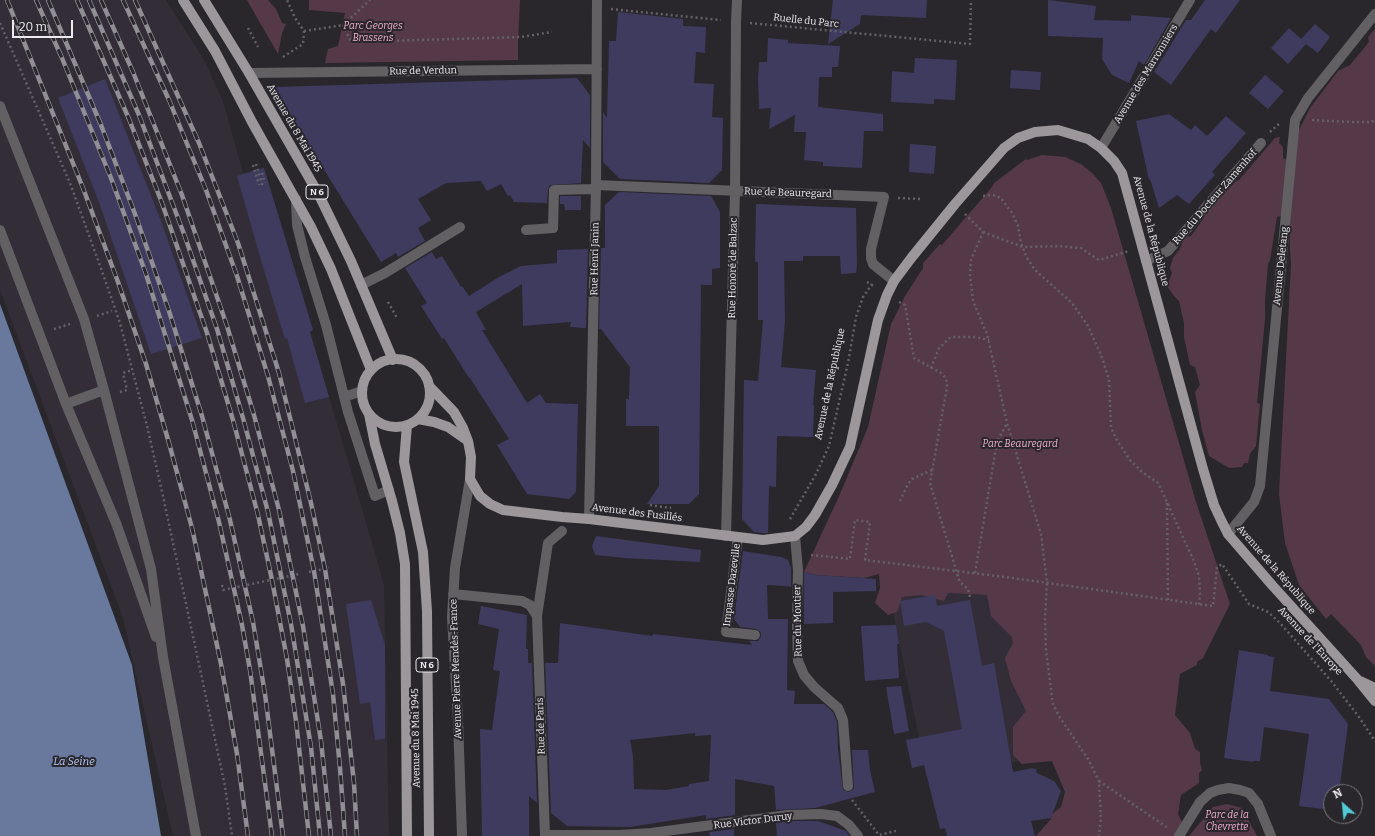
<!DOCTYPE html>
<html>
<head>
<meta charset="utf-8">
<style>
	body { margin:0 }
	#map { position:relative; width:1375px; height:836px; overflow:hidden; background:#29272c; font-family:Bitter,serif }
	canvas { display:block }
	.north { position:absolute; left:1323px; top:784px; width:40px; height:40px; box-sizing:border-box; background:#29272c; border:1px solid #77757a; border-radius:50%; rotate:333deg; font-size:11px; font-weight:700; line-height:16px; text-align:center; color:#edebef }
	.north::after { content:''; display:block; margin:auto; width:14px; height:18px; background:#52cbd8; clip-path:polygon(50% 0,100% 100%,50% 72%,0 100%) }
	.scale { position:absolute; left:12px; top:20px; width:61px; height:18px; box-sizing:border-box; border:2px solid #edebef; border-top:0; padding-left:5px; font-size:12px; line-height:14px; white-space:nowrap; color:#edebef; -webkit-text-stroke:3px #29272c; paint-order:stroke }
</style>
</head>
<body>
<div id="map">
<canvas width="1375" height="836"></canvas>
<div class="north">N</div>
<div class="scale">20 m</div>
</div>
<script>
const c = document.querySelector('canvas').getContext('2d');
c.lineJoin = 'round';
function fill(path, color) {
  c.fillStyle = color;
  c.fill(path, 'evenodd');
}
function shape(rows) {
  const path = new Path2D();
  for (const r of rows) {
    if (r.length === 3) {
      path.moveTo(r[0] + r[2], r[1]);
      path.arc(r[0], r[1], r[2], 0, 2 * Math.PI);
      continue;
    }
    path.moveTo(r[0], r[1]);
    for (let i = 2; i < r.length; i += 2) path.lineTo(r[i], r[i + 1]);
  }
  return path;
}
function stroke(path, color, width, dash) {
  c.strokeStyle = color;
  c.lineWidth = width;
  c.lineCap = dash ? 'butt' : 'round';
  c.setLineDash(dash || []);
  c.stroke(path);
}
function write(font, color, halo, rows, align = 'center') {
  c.font = font + ' Bitter,serif';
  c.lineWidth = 4;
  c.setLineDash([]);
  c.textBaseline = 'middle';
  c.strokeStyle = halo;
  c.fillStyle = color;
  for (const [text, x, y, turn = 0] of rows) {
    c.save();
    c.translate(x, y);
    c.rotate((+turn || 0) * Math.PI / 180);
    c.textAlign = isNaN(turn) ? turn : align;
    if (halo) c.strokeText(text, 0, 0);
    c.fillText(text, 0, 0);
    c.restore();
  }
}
fill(shape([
	[0,0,166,0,204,60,223,101,243,173,265,167,264,169,313,330,310,332,377,560,384,586,389,836,173,836,123,618,0,290],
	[888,589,1000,596,1027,691,1052,754,928,781]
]), '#332d38');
fill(shape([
	[247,0,268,0,276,9,282,23,286,24,282,33,278,54],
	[309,0,520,0,518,41,518,60,325,63,328,49,338,46,345,13,309,10],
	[1375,29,1375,666,1366,657,1361,645,1331,614,1326,619,1299,585,1285,543,1279,494,1291,264,1290,250,1289,214,1277,217,1270,260,1268,264,1265,300,1265,319,1257,403,1260,404,1256,446,1250,454,1248,463,1244,463,1242,467,1229,468,1209,456,1202,430,1195,392,1200,385,1195,367,1190,365,1184,337,1184,323,1179,301,1174,296,1167,286,1172,273,1170,268,1173,258,1180,249,1184,237,1191,236,1211,208,1235,182,1239,180,1275,138,1280,137,1279,143,1283,147,1283,158,1287,160,1295,153,1299,130,1310,108,1338,71,1350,65,1369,42,1368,37],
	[1042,155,1065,157,1081,164,1092,173,1101,183,1111,208,1196,502,1230,604,1203,658,1197,662,1197,665,1180,674,1175,715,1190,733,1195,749,1200,752,1200,763,1202,770,1199,773,1199,783,1181,795,1178,814,1187,832,1184,836,1036,836,1051,819,1052,814,1061,807,1065,792,1052,761,1022,764,1013,755,1013,727,1026,711,1011,681,1005,658,1013,643,1011,636,991,616,987,595,948,593,944,601,921,595,902,597,897,612,888,615,875,603,880,588,879,574,864,578,816,575,804,572,840,494,868,427,891,324,905,296,923,268,923,263,940,244,942,245,992,187,994,183,1026,159,1027,160],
	[1227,804,1242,808,1257,836,1189,836,1213,807]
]), '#563948');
fill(shape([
	[0,304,132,665,161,836,0,836]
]), '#69799d');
fill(shape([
	[833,0,927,0,926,18,861,15,860,24,828,44],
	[1048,0,1096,6,1094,20,1131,21,1131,15,1171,18,1144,65,1139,61,1129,83,1112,75,1102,59,1103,38,1048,36],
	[1205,0,1240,0,1216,33,1211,29,1171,85,1154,72,1186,20,1191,20],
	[618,12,683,19,683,26,706,27,705,53,696,52,694,83,714,84,712,117,723,118,722,170,709,183,620,179,603,162,603,112,607,118,609,41,616,41],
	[1315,24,1330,37,1318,53,1306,44,1288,64,1271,48,1289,28,1301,39],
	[768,38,788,40,788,43,840,46,838,67,832,67,832,77,819,77,818,107,883,114,883,131,864,131,862,168,823,166,823,162,804,160,806,132,794,132,795,115,769,129,771,108,759,109,758,79,759,62,767,62],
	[915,58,957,60,955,100,934,99,934,104,891,102,892,71,914,73],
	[1011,70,1041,72,1040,90,1010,88],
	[1265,75,1284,91,1268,109,1249,93],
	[577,78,590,95,590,148,583,140,581,183,550,185,548,189,547,203,514,202,510,195,508,196,501,184,487,191,481,181,446,183,418,199,431,220,418,228,425,241,398,257,396,253,381,262,294,121,275,87],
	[105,79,161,221,202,338,151,354,100,205,58,98],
	[1169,114,1191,130,1195,125,1207,136,1226,116,1246,133,1212,172,1215,175,1189,204,1177,195,1159,208,1150,179,1149,180,1136,121],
	[910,144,936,146,934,174,909,172],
	[264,168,313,330,310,332,329,397,305,403,287,338,285,339,263,267,237,176],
	[619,192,711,196,720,212,720,268,712,269,712,285,701,285,699,494,689,504,647,504,659,486,659,426,626,426,626,399,629,399,630,367,601,329,599,329,601,248,605,248,605,205],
	[560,196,581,196,581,210,565,210,564,204,560,204],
	[756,204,856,208,857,266,856,273,841,274,840,256,803,256,803,261,784,261,785,321,781,367,816,370,813,405,814,405,813,437,777,436,776,487,769,486,768,533,763,533,754,532,742,519,744,380,758,381,763,320,758,320,758,262,755,262],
	[588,249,586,328,570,327,571,322,523,326,522,284,476,312,486,330,482,330,527,403,540,394,546,403,578,404,576,492,569,499,527,494,497,445,509,439,470,378,469,378,444,338,442,339,421,306,427,303,405,268,432,252,436,259,442,256,461,287,462,286,469,296,499,277,521,266,557,263,557,250],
	[596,536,701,550,700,562,625,558,595,555,592,546],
	[743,551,781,557,788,560,791,568,791,587,785,586,767,585,768,619,788,619,787,690,795,691,794,704,824,704,833,712,837,722,838,750,843,790,849,792,854,788,852,750,868,750,870,770,875,792,815,808,776,810,774,786,735,779,735,815,706,819,706,815,630,827,567,826,551,813,545,663,558,663,560,623,652,636,653,634,752,645,749,641,758,641,761,636,761,632,756,629,740,627,734,619],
	[695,733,695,736,711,735,709,781,689,784,689,786,666,790,634,789,633,757,630,740],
	[804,572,815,575,876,579,876,591,833,592,833,623,804,624],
	[935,595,937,606,970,600,982,666,994,663,1013,772,1033,768,1034,769,1036,769,1037,773,1054,781,1061,791,1051,818,1031,821,1035,836,947,836,945,828,940,829,924,765,912,768,906,740,962,729,944,631,926,622,904,626,900,601],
	[371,600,385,645,385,739,375,740,370,702,360,704,346,604],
	[481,606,527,615,526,649,528,649,528,663,532,663,537,803,529,796,529,836,482,836,480,729,492,730,500,671,493,670,499,629,478,624],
	[896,625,899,644,897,644,899,678,865,681,861,626],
	[1239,650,1268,655,1268,656,1274,657,1270,691,1329,699,1348,724,1339,792,1331,792,1331,810,1299,806,1309,734,1264,727,1260,761,1254,761,1253,762,1224,758],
	[901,686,909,731,894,734,886,687],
	[789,821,818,821,846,831,850,836,777,836,776,823],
	[734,829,734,836,710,836,709,832]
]), '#3e3b5f');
stroke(shape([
	[611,9,721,20],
	[0,23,70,183,103,274,120,323,147,426,163,496,225,786,232,836],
	[750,23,970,44,971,0],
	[343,25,351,42,521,37,552,32],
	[248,28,258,47],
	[304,31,343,25,370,0],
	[283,57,303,44,304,31,295,18,287,0],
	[1312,120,1350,122,1371,122,1375,120],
	[1270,132,1280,123],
	[256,164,263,187],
	[253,165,259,185],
	[262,173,265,183],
	[983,196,993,195,1001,198,1012,213,1018,226,1021,243,1027,258,1035,270,1072,303,1088,326,1101,355,1109,379,1111,428,1118,442,1130,460,1142,472,1157,482,1160,487,1193,559,1199,576,1200,595,1199,605],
	[898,198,922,199],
	[965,214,983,232,971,260,970,275,973,301,987,334,1007,423,1041,534,1047,582,1045,618,1046,651,1053,704,1059,716,1088,759,1099,781,1101,819,1099,836],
	[983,232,1023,247,1060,246,1081,248,1099,260,1129,251],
	[867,282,875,287],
	[388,302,397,318],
	[899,302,905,305,914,358,941,373,945,377,947,382,947,387,930,483,959,580,961,583,968,589,970,597],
	[97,316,112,311],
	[54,329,70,324],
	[931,368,939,348,951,337,975,337,989,340],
	[120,392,127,390,123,373,132,370],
	[900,501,908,484,912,479,932,470],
	[1167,503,1168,601],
	[650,505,671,508],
	[790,519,816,474,829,446,848,363,856,317,863,297,872,284],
	[811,555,850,559,855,520,870,522,865,560,1005,577,1213,606,1217,567,1222,564,1249,604,1268,612,1280,623,1332,682,1359,717,1375,741],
	[309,572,329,568],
	[975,573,997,442,1007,423],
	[222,585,223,590,299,574],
	[1099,781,1168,828],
	[852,800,879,835,896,831]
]), '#646267', 2.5, [2, 3]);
stroke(shape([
	[249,73,597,69],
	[0,106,84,319,104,390,151,569,163,657,196,836],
	[1101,148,1190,0],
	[596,185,884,197,871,249,871,258,873,264,894,281],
	[296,199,297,225,305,257,326,325,348,412,375,496,389,490],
	[0,230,66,404,104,390],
	[526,230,553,228,554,190,596,189],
	[1146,261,1168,251,1261,143],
	[361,285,385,273,460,227],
	[344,397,362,391],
	[66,404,116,523,156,637],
	[589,519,596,185,597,0],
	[1228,534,1254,502,1260,486,1295,120,1308,98,1375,14],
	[726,536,735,191,736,22,737,0],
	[795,536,798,570,797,624,798,661,804,675,814,687,838,708,843,720,848,786],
	[738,537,726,632,755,635],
	[453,594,522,601,530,605,537,616],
	[545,835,619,835,651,833,788,815,821,814,837,816,849,825,858,836],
	[462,836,458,720,452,617,455,568,470,479],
	[545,836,537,616,548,543,562,531],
	[1179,836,1200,802,1210,793,1218,790,1229,788,1240,790,1249,793,1258,804,1271,836]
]), '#626062', 10);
stroke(shape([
	[183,0,215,51,252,122,311,227,331,269,371,370],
	[204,0,249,73,319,195,351,261,393,360],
	[396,393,34],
	[429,386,454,412,463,428,468,441,471,457,470,479,480,496,490,504,503,510,562,517,589,519,763,540,795,536,806,527,815,515,832,485,850,447,878,320,887,295,894,281,912,257,955,204,1004,148,1018,138,1035,132,1058,130,1088,139,1101,148,1114,161,1122,173,1203,469,1214,505,1221,520,1228,534,1272,585,1358,680,1375,701],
	[369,414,375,444,392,501,400,533,405,564,407,836],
	[418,419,434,422,448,427,468,441],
	[407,425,404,462,423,552,427,611,429,836],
	[1360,681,1375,688]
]), '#9c979b', 10);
const rail = shape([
	[7,0,83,188,118,282,146,364,169,443,192,528,221,664,237,754,248,836],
	[36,0,62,58,111,178,146,274,192,420,219,522,242,625,250,670,272,836],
	[48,0,101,125,135,214,169,311,202,416,230,520,253,622,265,694,283,836],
	[77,0,129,119,162,203,207,333,233,420,258,515,272,580,287,659,296,721,309,836],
	[89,0,139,115,184,234,217,329,243,418,268,512,291,624,311,747,320,836],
	[101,0,133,72,182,195,227,326,254,415,279,510,303,626,321,741,331,836],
	[123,0,169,100,206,190,237,276,268,376,293,471,314,571,333,694,340,768,345,836],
	[135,0,199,143,238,243,279,373,311,503,325,569,343,684,354,783,357,836]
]);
stroke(rail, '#918f94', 4.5);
stroke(rail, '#29272c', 3, [9]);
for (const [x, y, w] of [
	[317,192,22],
	[427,665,22]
]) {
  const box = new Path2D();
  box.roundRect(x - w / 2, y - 7, w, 14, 3);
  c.fillStyle = '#29272c';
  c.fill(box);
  stroke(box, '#edebef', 1);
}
write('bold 9px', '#edebef', null, [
	["N 6",317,192],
	["N 6",427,665]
]);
write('10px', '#edebef', '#29272c', [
	["Ruelle du Parc",806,21,6],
	["Rue de Verdun",423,71,-1],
	["Avenue des Marronniers",1146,74,-59],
	["Avenue du 8 Mai 1945",294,128,60],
	["Rue de Beauregard",788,193,2],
	["Rue du Docteur Zamenhof",1215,197,-49],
	["Avenue de la République",1151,231,75],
	["Rue Henri Janin",595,259,-89],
	["Avenue Deletang",1281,266,-84],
	["Rue Honoré de Balzac",733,268,-89],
	["Avenue de la République",830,384,-78],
	["Avenue des Fusillés",637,513,7],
	["Avenue de la République",1276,570,49],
	["Impasse Dazeville",732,585,-83],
	["Rue du Moutier",798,621,-91],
	["Avenue de l'Europe",1310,641,47],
	["Avenue Pierre Mendès-France",456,669,-92],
	["Rue de Paris",541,726,-92],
	["Avenue du 8 Mai 1945",416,738,-91],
	["Rue Victor Duruy",753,821,-7]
]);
write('italic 10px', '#f3afd0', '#29272c', [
	["Parc Georges",373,26],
	["Brassens",373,38],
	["Parc Beauregard",1020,444],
	["Parc de la",1227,815],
	["Chevrette",1227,827]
]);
write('italic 11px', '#b5cafa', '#29272c', [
	["La Seine",74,762]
]);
</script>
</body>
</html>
